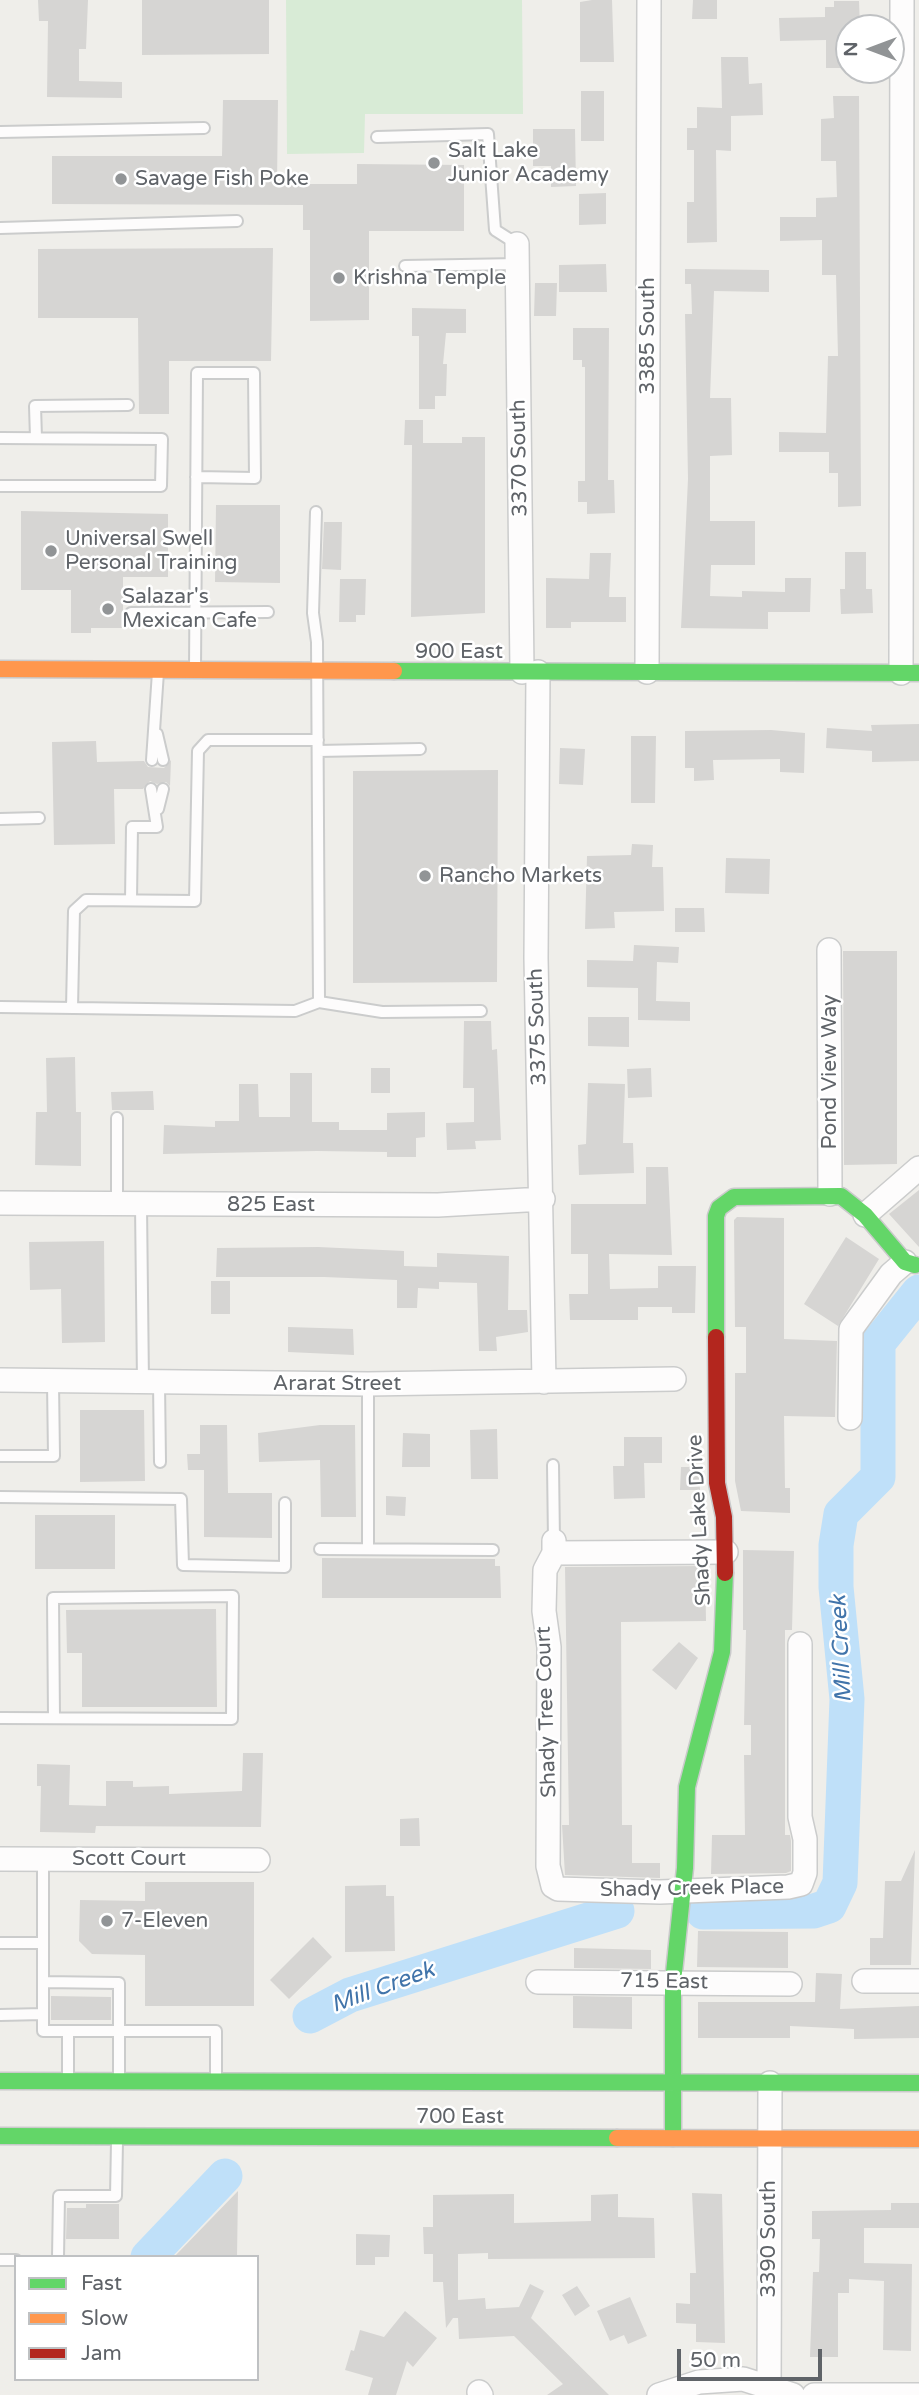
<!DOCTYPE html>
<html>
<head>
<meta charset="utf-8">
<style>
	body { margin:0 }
	#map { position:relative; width:919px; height:2395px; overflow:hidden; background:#efeeea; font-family:"Varela Round",sans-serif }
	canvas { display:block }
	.legend { position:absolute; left:14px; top:2255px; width:245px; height:126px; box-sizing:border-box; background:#fff; border:2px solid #bfc1c3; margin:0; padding:9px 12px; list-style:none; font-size:21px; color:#5f6368 }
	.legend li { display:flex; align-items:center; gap:14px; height:35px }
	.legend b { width:35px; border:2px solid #bfc1c3 }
	.north { position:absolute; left:835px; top:14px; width:70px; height:70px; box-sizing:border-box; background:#fff; border:2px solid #bfc1c3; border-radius:50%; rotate:270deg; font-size:19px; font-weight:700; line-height:28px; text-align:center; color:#5f6368 }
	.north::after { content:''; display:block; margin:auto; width:24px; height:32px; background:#919496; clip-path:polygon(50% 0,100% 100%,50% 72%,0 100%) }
	.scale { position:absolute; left:677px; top:2349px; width:145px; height:32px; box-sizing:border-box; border:4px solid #5f6368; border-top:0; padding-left:9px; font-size:21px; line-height:24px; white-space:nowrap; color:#5f6368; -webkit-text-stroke:5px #fff; paint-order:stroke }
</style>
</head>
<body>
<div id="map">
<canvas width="919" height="2395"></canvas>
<ul class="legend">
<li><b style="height:9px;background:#63d668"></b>Fast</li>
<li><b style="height:9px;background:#ff974d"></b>Slow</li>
<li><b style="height:9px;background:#b3261e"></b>Jam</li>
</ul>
<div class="north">N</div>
<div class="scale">50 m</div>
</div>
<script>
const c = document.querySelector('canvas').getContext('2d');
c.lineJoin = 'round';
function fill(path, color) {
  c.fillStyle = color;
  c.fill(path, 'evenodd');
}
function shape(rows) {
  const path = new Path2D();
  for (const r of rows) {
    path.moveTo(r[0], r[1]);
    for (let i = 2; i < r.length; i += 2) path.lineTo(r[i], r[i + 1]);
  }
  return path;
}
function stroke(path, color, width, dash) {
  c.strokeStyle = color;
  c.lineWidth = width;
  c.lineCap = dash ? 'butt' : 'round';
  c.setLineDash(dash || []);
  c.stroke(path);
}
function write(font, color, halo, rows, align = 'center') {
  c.font = font + ' "Varela Round",sans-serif';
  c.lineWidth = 5;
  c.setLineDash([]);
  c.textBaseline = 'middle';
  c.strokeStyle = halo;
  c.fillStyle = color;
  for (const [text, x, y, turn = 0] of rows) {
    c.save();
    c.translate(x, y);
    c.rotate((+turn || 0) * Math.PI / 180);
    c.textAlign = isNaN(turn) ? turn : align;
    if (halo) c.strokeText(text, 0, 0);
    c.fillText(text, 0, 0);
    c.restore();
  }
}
fill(shape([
	[286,0,522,0,523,114,365,114,364,153,287,154]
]), '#d8ebd6');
stroke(shape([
	[703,1912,814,1911,829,1906,840,1883,847,1699,836,1587,836,1545,841,1514,878,1477,878,1343,919,1292],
	[310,2016,350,1995,617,1911],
	[148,2257,225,2176]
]), '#bfe0f9', 35);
fill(shape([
	[38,0,88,0,86,49,79,49,79,81,122,82,122,98,47,97,48,21,39,21],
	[142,0,269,0,269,54,142,55],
	[592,0,612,0,614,62,580,62,580,2],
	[693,0,717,0,717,19,692,19],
	[834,1,859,1,860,28,849,28,849,68,826,68,826,40,780,41,779,18,825,17,825,7,834,7],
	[721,57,748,57,749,84,762,83,763,115,731,116,731,151,716,150,717,242,687,243,687,202,694,202,694,150,687,150,687,128,697,128,697,107,722,108],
	[581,91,604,91,604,141,581,141],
	[833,96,859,96,861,506,838,507,838,473,829,473,829,452,779,452,779,432,826,433,828,356,838,356,836,275,822,275,822,240,780,241,780,217,816,217,816,198,837,197,836,161,821,161,821,119,834,118],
	[223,100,278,100,277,184,357,184,357,164,464,165,464,231,369,231,369,320,310,321,310,230,303,230,303,205,52,204,52,156,222,156],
	[533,129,575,129,576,186,551,187,551,166,533,166],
	[606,193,606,224,579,225,579,194],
	[273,248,271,361,169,361,169,414,139,414,138,318,38,318,38,249],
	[606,264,607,292,559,292,559,265],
	[685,269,769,270,769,292,714,291,710,398,731,398,732,455,710,456,710,521,755,521,755,565,711,565,710,596,742,597,742,591,785,592,785,578,811,578,810,612,768,612,768,629,681,628,688,479,685,314,692,314,691,284,685,284],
	[535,283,557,283,556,316,534,316],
	[412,308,466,309,466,333,446,333,443,364,447,364,446,396,435,396,435,409,419,409,419,336,412,336],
	[573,328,609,328,608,480,614,480,615,513,587,514,587,502,578,502,578,481,585,481,585,367,582,367,582,360,573,360],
	[405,420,423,420,423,443,462,443,462,437,485,437,485,613,411,617,412,445,404,445],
	[216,505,280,505,280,583,215,582],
	[21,511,168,514,168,577,123,577,123,628,91,628,91,633,71,633,71,590,21,590],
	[324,522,342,522,341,570,322,569],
	[845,552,866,552,866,589,872,589,873,613,841,614,840,589,845,589],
	[590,553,611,553,609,597,626,597,626,622,571,622,571,628,546,628,546,578,589,579],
	[340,579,366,579,365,615,356,615,356,622,339,622],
	[919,724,919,761,872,762,872,751,826,748,827,728,872,731,871,725],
	[771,730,805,733,804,773,780,772,780,759,713,760,714,780,694,781,694,768,685,768,685,731],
	[631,736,656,736,655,803,631,803],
	[96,741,97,762,144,761,148,767,164,768,171,760,170,786,166,782,157,784,150,781,143,789,114,789,115,844,54,845,52,742],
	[560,748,585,749,583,785,559,784],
	[498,770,497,982,353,983,353,771],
	[632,844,653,845,652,867,663,867,664,911,614,912,615,928,585,929,587,856,631,855],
	[726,858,770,859,769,894,725,893],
	[675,908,704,908,705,932,675,932],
	[634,945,679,947,678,963,657,962,656,1001,690,1002,690,1021,638,1020,638,988,587,987,587,960,633,961],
	[843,951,897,951,897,1164,844,1165],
	[588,1017,629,1017,629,1047,588,1046],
	[464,1021,491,1021,492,1050,497,1049,501,1140,475,1141,476,1149,447,1150,446,1123,474,1122,474,1088,463,1088],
	[75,1057,76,1112,81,1112,81,1166,35,1165,36,1112,47,1112,46,1058],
	[371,1068,390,1068,390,1093,371,1093],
	[651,1068,652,1097,628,1098,627,1069],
	[290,1073,312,1073,312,1122,339,1122,339,1130,387,1130,387,1113,425,1112,425,1137,416,1138,416,1157,387,1157,387,1152,317,1151,163,1154,164,1125,215,1127,215,1121,239,1121,239,1084,258,1084,259,1117,290,1117],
	[588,1083,625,1084,623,1143,633,1143,634,1173,579,1175,578,1145,586,1144],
	[153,1091,154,1110,112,1110,111,1092],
	[646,1167,668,1167,672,1255,609,1254,610,1289,658,1288,658,1266,696,1266,695,1313,672,1313,672,1307,638,1307,638,1320,570,1320,569,1294,588,1294,588,1254,571,1254,571,1204,646,1204],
	[919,1190,919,1247,889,1214],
	[737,1217,784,1218,784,1339,837,1341,835,1417,784,1416,785,1488,790,1488,790,1513,741,1511,735,1481,735,1373,746,1373,746,1327,735,1327,734,1220],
	[846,1237,879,1259,838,1326,804,1304],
	[104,1241,105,1342,62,1343,61,1289,30,1290,29,1242],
	[318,1247,404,1251,404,1266,437,1267,437,1253,509,1256,508,1310,527,1310,528,1332,496,1337,497,1351,479,1351,477,1283,439,1282,439,1289,418,1288,417,1308,397,1308,397,1280,324,1277,216,1277,217,1248],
	[211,1281,230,1281,230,1314,211,1314],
	[288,1327,353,1329,354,1355,288,1352],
	[80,1410,144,1410,145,1481,80,1482],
	[200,1425,227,1425,228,1493,272,1493,272,1538,204,1537,204,1470,188,1470,187,1454,200,1454],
	[320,1425,355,1425,356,1517,321,1517,320,1460,259,1462,258,1433],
	[497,1429,498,1479,471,1479,470,1430],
	[403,1433,430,1434,430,1467,402,1467],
	[624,1437,662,1437,662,1463,644,1463,645,1498,614,1499,613,1466,624,1466],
	[681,1467,699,1467,700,1490,680,1490],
	[386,1496,406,1497,405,1516,386,1515],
	[35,1515,115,1515,115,1569,35,1569],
	[743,1550,794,1551,792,1630,785,1630,785,1835,790,1835,791,1841,791,1871,786,1873,711,1874,712,1835,745,1835,744,1755,751,1755,751,1725,744,1725,746,1630,743,1630],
	[322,1558,495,1559,495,1566,500,1566,501,1598,322,1598],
	[705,1566,706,1621,621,1622,622,1825,632,1825,632,1863,660,1863,660,1878,565,1875,562,1825,569,1825,565,1567],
	[216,1609,217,1707,82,1707,82,1653,67,1653,66,1610],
	[679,1642,698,1658,676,1690,652,1670],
	[243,1753,263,1753,261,1827,96,1826,95,1833,40,1832,41,1786,37,1786,37,1764,70,1765,69,1805,106,1806,106,1781,133,1781,133,1787,169,1786,169,1794,242,1791],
	[419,1818,420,1846,400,1846,400,1819],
	[915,1850,911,1965,870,1965,870,1938,883,1938,885,1881,901,1881],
	[145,1882,254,1882,254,2006,145,2006,145,1955,92,1954,79,1941,80,1900,145,1901],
	[386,1885,386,1896,394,1896,395,1951,345,1952,345,1886],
	[698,1931,788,1932,788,1968,697,1967],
	[313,1937,332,1957,289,1999,270,1980],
	[574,1948,651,1950,651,1969,574,1968],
	[816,1973,842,1974,840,2009,919,2006,919,2038,854,2039,854,2029,790,2026,790,2038,698,2038,698,2002,815,2002],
	[51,1996,111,1997,111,2020,51,2020],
	[573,1996,632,1997,632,2029,573,2028],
	[238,2191,237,2257,174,2257],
	[692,2193,722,2194,725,2343,696,2342,696,2324,676,2323,676,2303,690,2304,690,2273,696,2273],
	[514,2194,514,2223,591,2221,591,2195,618,2194,618,2217,654,2218,655,2258,488,2259,488,2253,458,2254,458,2300,485,2298,486,2309,519,2307,530,2284,544,2291,531,2318,609,2395,547,2395,563,2384,514,2336,459,2339,458,2318,453,2318,446,2328,443,2282,433,2282,433,2254,424,2254,423,2227,433,2227,433,2195],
	[891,2203,919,2203,919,2228,864,2228,864,2263,912,2264,911,2351,883,2350,884,2281,849,2279,849,2293,838,2293,838,2357,810,2357,813,2272,819,2272,820,2239,812,2239,812,2211,891,2210],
	[86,2204,119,2204,119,2239,66,2239,67,2208,86,2208],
	[356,2234,390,2235,389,2257,375,2257,375,2265,356,2265],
	[577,2286,590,2306,575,2316,562,2295],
	[630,2297,647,2336,628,2344,624,2335,610,2341,597,2311],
	[405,2311,437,2338,413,2367,407,2361,396,2395,368,2395,373,2378,345,2370,351,2350,354,2351,360,2330,384,2337]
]), '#d6d5d3');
const lane = shape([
	[0,132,204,128],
	[377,137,488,134,495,230,517,244],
	[0,228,237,221],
	[405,266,518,264],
	[0,438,162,439,161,486,0,486],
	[36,438,35,406,128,405],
	[131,613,268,612],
	[195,669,197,373,254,373,255,478,196,477],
	[157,734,163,760],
	[318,751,420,749],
	[152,760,158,672],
	[158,809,163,789],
	[0,819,39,818],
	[131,900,132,827,157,827,151,789],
	[319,1002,382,1012,481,1011],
	[0,1007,295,1011,319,1002,317,642,313,613,316,512],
	[72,1008,74,911,86,900,195,901,198,751,208,740,318,740],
	[117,1204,117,1118],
	[141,1205,143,1383],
	[159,1383,160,1462],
	[0,1456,54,1456,53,1383],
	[553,1465,554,1541],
	[0,1497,181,1499,183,1565,285,1567,285,1503],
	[320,1549,493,1550],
	[368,1549,368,1384],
	[0,1718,232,1719,233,1596,53,1598,54,1718],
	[43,1859,43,1982,119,1983,119,2075],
	[0,1943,42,1943],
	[43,1982,43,2014],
	[0,2015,43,2014,43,2031,68,2031,68,2075],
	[68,2031,216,2031,216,2076],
	[58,2257,59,2196,116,2196,117,2142],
	[0,2260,16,2260]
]);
const street = shape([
	[517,244,522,672],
	[538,672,536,958,544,1382],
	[647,672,649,0],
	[901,673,902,0],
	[829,950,830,1194],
	[0,1203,438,1205,543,1199],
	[865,1215,919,1168],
	[0,1380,368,1384,674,1379],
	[850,1418,851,1329,891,1274,905,1262],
	[554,1541,554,1553,545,1570,544,1611,549,1647,548,1866,553,1886,558,1889,660,1892,788,1887,801,1884,805,1873,805,1839,800,1817,800,1644],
	[554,1553,726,1552],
	[0,1859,258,1860],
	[864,1981,919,1981],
	[538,1982,790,1984],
	[479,2392,481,2395],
	[659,2395,699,2382,743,2379,793,2395],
	[769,2395,770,2083],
	[814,2395,919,2395]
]);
const fast = shape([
	[394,671,919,673],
	[716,1337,716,1216,719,1208,734,1197,841,1196,865,1215,905,1262,915,1265],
	[0,2081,919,2083],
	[0,2136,617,2138],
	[673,2138,673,1982,685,1868,687,1787,722,1652,725,1573]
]);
const slow = shape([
	[0,669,394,671],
	[617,2138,919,2139]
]);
const jam = shape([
	[716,1337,717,1483,724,1517,725,1573]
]);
stroke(lane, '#cbcccc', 14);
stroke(street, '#cbcccc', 26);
stroke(fast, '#cacacb', 19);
stroke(slow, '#cacacb', 19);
stroke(jam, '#cacacb', 19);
stroke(lane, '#fdfcfc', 10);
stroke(street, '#fdfcfc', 23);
stroke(fast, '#63d668', 16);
stroke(slow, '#ff974d', 16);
stroke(jam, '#b3261e', 16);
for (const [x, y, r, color] of [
	[434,163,7,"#919496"],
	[121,179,7,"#919496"],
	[339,278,7,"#919496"],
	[51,551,7,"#919496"],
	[108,609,7,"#919496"],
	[425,876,7,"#919496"],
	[107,1921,7,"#919496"]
]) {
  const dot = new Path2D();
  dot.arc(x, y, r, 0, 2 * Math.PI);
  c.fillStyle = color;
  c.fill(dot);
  stroke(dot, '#fff', 2.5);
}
write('21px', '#5f6368', '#fff', [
	["Salt Lake",448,151],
	["Junior Academy",448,175],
	["Savage Fish Poke",135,179],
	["Krishna Temple",353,278],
	["Universal Swell",65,539],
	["Personal Training",65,563],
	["Salazar's",122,597],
	["Mexican Cafe",122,621],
	["Rancho Markets",439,876],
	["7-Eleven",121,1921]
], 'left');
write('21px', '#5f6368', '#fff', [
	["3385 South",648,336,-90],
	["3370 South",520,458,-91],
	["900 East",459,652],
	["3375 South",538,1027,-92],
	["Pond View Way",830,1072,-90],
	["825 East",271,1205],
	["Ararat Street",337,1384],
	["Shady Lake Drive",700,1520,-93],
	["Shady Tree Court",547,1712,-92],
	["Scott Court",129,1859],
	["Shady Creek Place",692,1889,-1],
	["715 East",664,1982,1],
	["700 East",460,2117],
	["3390 South",769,2239,-90]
]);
write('italic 23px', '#4174aa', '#fff', [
	["Mill Creek",842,1649,-93],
	["Mill Creek",383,1988,-20]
]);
</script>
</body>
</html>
